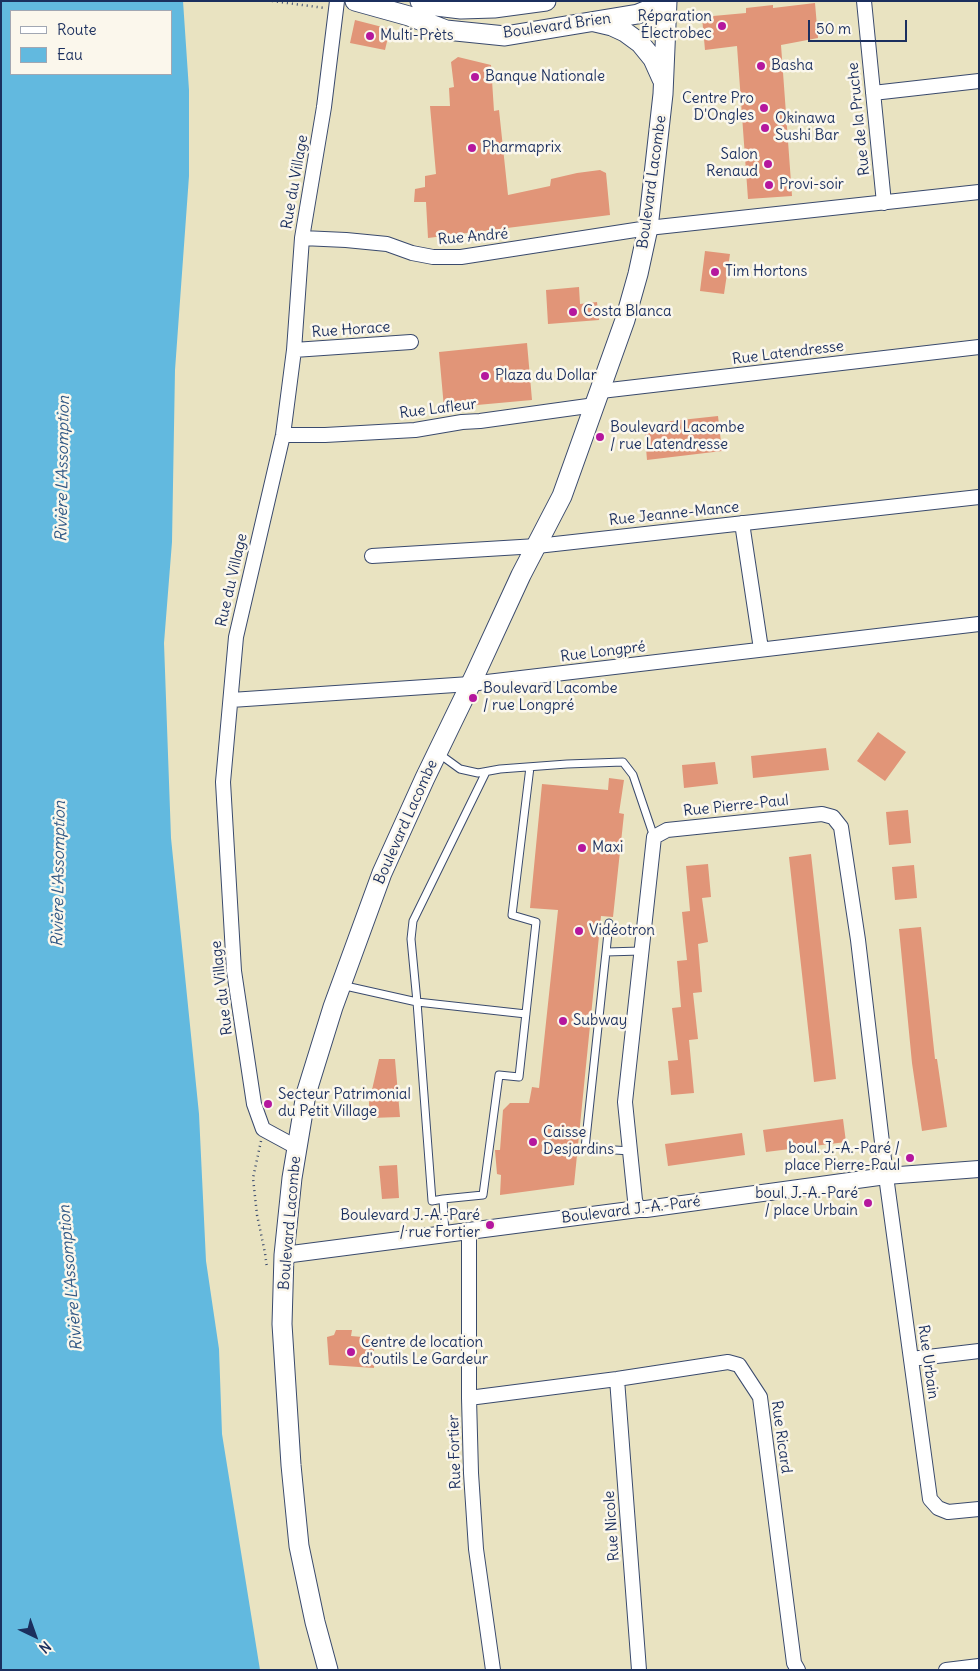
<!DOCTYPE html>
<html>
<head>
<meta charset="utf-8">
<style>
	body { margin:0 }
	#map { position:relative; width:980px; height:1671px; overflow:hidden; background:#e9e3c1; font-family:Delius,sans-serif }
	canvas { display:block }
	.frame { position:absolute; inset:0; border:2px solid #1b2f5e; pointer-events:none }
	.legend { position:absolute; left:10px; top:10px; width:162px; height:65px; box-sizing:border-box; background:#fbf7ec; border:1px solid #a1a7b3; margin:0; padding:6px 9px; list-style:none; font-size:15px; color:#1b2f5e }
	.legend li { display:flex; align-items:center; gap:10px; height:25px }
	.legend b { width:25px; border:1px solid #a1a7b3 }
	.north { position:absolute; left:10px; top:1611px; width:50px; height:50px; -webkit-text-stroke:4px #fbf7ec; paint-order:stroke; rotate:138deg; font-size:14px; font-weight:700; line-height:20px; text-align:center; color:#1b2f5e }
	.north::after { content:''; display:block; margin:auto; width:18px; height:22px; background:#1b2f5e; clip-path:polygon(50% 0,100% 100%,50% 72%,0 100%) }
	.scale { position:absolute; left:808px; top:20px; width:99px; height:22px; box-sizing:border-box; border:2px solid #1b2f5e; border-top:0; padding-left:6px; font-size:15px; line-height:18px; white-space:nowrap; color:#1b2f5e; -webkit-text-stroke:4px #fbf7ec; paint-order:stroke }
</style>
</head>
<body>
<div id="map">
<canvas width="980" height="1671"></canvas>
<div class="frame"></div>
<ul class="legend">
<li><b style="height:6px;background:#fff"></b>Route</li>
<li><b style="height:14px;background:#62b9df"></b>Eau</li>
</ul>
<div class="north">N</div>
<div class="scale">50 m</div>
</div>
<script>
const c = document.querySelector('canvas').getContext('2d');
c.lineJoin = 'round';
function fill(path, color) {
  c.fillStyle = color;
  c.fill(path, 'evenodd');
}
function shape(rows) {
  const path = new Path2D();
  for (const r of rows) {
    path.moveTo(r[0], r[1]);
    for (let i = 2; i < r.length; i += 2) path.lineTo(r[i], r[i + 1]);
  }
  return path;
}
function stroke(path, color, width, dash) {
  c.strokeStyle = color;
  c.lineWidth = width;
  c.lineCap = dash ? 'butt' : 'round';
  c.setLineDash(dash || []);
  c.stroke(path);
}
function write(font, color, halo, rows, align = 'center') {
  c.font = font + ' Delius,sans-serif';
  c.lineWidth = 5;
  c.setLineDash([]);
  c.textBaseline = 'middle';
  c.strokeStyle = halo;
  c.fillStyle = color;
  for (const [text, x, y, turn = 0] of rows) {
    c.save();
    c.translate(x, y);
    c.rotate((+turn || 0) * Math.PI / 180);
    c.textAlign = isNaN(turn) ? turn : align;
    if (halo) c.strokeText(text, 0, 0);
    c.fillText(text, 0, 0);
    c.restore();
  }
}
fill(shape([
	[1,1,183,1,189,90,189,176,175,370,172,542,164,643,171,838,199,1114,206,1261,219,1349,222,1434,260,1670,1,1670],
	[11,11,171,11,171,74,11,74]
]), '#62b9df');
fill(shape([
	[815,3,818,38,781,45,792,196,748,199,737,46,705,50,702,17,746,13,746,8,773,5,773,8],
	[355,20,390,29,385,50,350,43],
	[458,57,491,65,494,111,499,110,508,195,550,186,551,179,577,173,600,170,606,173,610,215,428,238,426,202,414,202,415,189,425,187,425,176,436,174,430,106,450,106,449,88,454,87,451,62],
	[705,251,730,254,724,294,700,291],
	[579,287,580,304,597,302,599,320,548,324,546,290],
	[527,343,532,400,444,408,439,352],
	[718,416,722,451,647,460,644,424],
	[878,732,906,752,885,781,857,761],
	[826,748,829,770,753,778,751,756],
	[715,762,718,784,684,788,682,765],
	[609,778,624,780,619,813,624,814,613,917,601,916,574,1185,500,1195,501,1175,497,1174,495,1150,500,1150,503,1110,510,1103,529,1103,532,1087,539,1088,558,910,530,908,542,784,608,790],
	[908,810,911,843,889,845,886,812],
	[811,854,836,1079,814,1082,789,857],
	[708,864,711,897,702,898,708,942,698,944,702,992,693,993,698,1039,689,1040,694,1093,671,1095,668,1061,678,1060,672,1008,681,1007,677,961,687,960,682,912,690,911,686,866],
	[914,865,917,898,895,900,892,867],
	[921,927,935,1059,937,1059,947,1127,922,1131,912,1063,899,929],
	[379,1059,395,1059,400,1117,370,1118,369,1103],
	[843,1119,846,1142,766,1152,763,1130],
	[742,1133,745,1155,668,1166,665,1144],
	[397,1165,399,1198,382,1199,379,1166],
	[336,1330,352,1330,351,1336,374,1338,374,1368,329,1365,327,1337,334,1335]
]), '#e19578');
const service = shape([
	[438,753,460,769,478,773,500,769,567,764,623,762,633,775,654,837],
	[486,772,413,921,411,939,417,1002,526,1014],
	[606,952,609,923],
	[341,985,417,1002,432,1201,443,1199,445,1234],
	[630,1151,585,1148,606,952,641,951],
	[443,1199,483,1195,499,1075,519,1077,536,922,512,915,530,767]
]);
const minor = shape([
	[864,1,884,203],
	[873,93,979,81],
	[302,238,346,240,387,244,412,253,433,257,461,257,648,228,979,192],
	[294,350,411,342],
	[601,391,979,347],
	[283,435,325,435,415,430,462,422,480,421,595,405],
	[742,523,761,649],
	[372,556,537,546,979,497],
	[231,700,470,684,979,624],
	[298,1148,263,1129,254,1104,234,971,223,782,236,637,283,435,294,350,302,238,324,107,337,1],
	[638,1209,635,1200,625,1102,654,837,667,830,822,814,833,817,841,827,858,940,886,1176,930,1499,938,1508,948,1512,979,1509],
	[469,1231,469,1398,471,1473,476,1549,493,1670],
	[911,1359,979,1351],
	[617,1379,639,1670],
	[469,1398,617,1379,728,1362,739,1365,760,1397,794,1663,798,1670],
	[946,1670,979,1666]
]);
const tertiary = shape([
	[284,1255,638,1209,646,1209,886,1176,979,1169]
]);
const secondary = shape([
	[355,1,409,16,446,30,505,36,638,14,667,2],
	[420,1,436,6,461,9,494,8,546,1],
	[595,22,612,26,625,32,640,43,653,59,662,79],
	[328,1670,315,1622,299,1546,291,1465,282,1324,284,1255,292,1178,306,1094,333,1007,382,873,425,778,474,677,521,575,562,496,625,320,638,274,648,228,663,94,667,1]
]);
stroke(service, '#3a4a6d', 9);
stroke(minor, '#3a4a6d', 16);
stroke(tertiary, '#3a4a6d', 18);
stroke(secondary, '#3a4a6d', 21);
stroke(shape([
	[272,1,325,8],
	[261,1141,253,1178,257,1215,265,1253,267,1268]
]), '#3a4a6d', 2.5, [1, 4]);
stroke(service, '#fff', 7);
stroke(minor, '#fff', 14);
stroke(tertiary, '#fff', 16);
stroke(secondary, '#fff', 19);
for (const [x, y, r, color] of [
	[722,26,5,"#b5179e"],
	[370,36,5,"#b5179e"],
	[761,66,5,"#b5179e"],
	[475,77,5,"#b5179e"],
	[764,108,5,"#b5179e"],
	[765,128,5,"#b5179e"],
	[472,148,5,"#b5179e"],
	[768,164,5,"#b5179e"],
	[769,185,5,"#b5179e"],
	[715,272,5,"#b5179e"],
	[573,312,5,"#b5179e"],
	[485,376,5,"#b5179e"],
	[600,437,5,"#b5179e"],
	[473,698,5,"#b5179e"],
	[582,848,5,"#b5179e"],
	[579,931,5,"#b5179e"],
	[563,1021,5,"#b5179e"],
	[268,1104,5,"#b5179e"],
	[533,1142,5,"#b5179e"],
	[910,1158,5,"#b5179e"],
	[868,1203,5,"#b5179e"],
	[490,1225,5,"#b5179e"],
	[351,1352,5,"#b5179e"]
]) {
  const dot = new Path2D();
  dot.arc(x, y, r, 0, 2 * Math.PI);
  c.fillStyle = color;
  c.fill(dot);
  stroke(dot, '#fbf7ec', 2);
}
write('15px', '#1b2f5e', '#fbf7ec', [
	["Réparation",712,17,"right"],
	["Électrobec",712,34,"right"],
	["Multi-Prèts",380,36],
	["Basha",771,66],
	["Banque Nationale",485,77],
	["Centre Pro",754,99,"right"],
	["D'Ongles",754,116,"right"],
	["Okinawa",775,119],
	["Sushi Bar",775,136],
	["Pharmaprix",482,148],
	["Salon",758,155,"right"],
	["Renaud",758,172,"right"],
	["Provi-soir",779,185],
	["Tim Hortons",725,272],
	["Costa Blanca",583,312],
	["Plaza du Dollar",495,376],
	["Boulevard Lacombe",610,428],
	["/ rue Latendresse",610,445],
	["Boulevard Lacombe",483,689],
	["/ rue Longpré",483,706],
	["Maxi",592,848],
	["Vidéotron",589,931],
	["Subway",573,1021],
	["Secteur Patrimonial",278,1095],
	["du Petit Village",278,1112],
	["Caisse",543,1133],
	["Desjardins",543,1150],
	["boul. J.-A.-Paré /",900,1149,"right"],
	["place Pierre-Paul",900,1166,"right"],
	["boul. J.-A.-Paré",858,1194,"right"],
	["/ place Urbain",858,1211,"right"],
	["Boulevard J.-A.-Paré",480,1216,"right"],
	["/ rue Fortier",480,1233,"right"],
	["Centre de location",361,1343],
	["d'outils Le Gardeur",361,1360]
], 'left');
write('15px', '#1b2f5e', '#fbf7ec', [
	["Boulevard Brien",557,26,-8],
	["Rue de la Pruche",859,119,-96],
	["Rue du Village",295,182,-80],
	["Boulevard Lacombe",652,182,-82],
	["Rue André",473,237,-5],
	["Rue Horace",351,330,-4],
	["Rue Latendresse",788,353,-7],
	["Rue Lafleur",438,409,-7],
	["Rue Jeanne-Mance",674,514,-6],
	["Rue du Village",232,580,-77],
	["Rue Longpré",603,652,-7],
	["Rue Pierre-Paul",736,806,-6],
	["Boulevard Lacombe",406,822,-66],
	["Rue du Village",222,988,-97],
	["Boulevard J.-A.-Paré",631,1210,-7],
	["Boulevard Lacombe",290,1223,-85],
	["Rue Urbain",928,1362,82],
	["Rue Ricard",781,1437,82],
	["Rue Fortier",455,1452,-92],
	["Rue Nicole",612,1526,-94]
]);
write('italic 16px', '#305885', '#fbf7ec', [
	["Rivière L'Assomption",63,469,-89],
	["Rivière L'Assomption",59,874,-89],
	["Rivière L'Assomption",71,1278,-95]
]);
</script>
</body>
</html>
